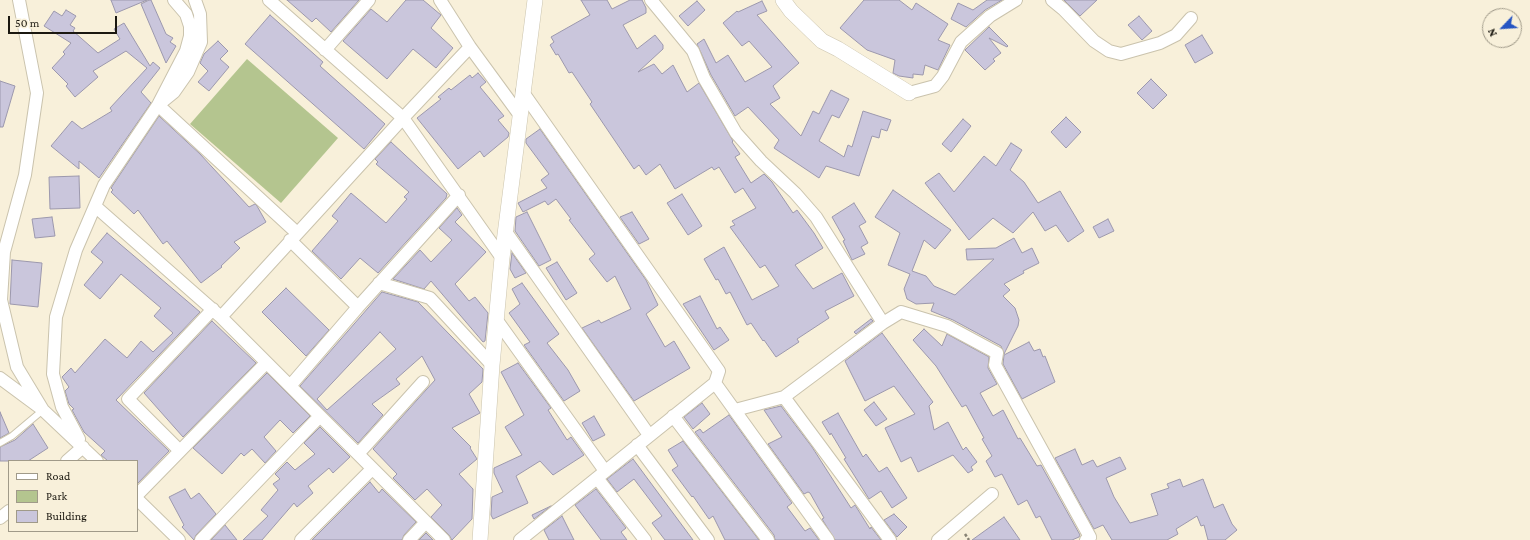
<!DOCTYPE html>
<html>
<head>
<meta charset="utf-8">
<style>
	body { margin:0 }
	#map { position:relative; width:1530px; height:540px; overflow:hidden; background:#f8f0da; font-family:"Crimson Pro",serif }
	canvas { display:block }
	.legend { position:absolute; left:8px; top:460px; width:130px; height:72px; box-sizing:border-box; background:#f8f0da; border:1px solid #a09a89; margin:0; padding:5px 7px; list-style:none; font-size:12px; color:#1b1810 }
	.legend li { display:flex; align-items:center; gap:8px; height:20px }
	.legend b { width:20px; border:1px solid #a09a89 }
	.north { position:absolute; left:1482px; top:8px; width:40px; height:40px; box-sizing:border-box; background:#f8f0da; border:1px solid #a09a89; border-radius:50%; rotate:245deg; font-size:11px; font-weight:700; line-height:16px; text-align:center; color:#1b1810 }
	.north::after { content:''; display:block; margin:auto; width:14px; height:18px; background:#2554c2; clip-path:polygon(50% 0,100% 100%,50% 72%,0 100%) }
	.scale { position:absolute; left:8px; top:16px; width:109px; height:18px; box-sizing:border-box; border:2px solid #1b1810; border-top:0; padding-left:5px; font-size:12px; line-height:14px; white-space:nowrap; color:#1b1810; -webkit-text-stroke:3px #f8f0da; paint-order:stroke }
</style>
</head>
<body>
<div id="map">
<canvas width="1530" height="540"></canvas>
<ul class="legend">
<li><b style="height:5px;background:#fff"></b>Road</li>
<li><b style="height:11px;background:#b4c58f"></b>Park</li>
<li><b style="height:11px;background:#cac6dc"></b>Building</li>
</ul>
<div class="north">N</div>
<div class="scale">50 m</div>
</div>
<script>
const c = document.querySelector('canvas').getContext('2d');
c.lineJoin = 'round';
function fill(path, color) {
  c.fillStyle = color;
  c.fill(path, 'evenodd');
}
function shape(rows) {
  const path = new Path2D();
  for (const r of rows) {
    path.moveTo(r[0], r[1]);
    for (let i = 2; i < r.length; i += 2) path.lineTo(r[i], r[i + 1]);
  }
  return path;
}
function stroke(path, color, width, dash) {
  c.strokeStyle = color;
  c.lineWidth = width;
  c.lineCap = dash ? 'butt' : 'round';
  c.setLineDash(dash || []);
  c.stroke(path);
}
fill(shape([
	[247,59,338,138,281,203,190,124]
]), '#b4c58f');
const building = shape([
	[111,0,147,0,116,13,111,0],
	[149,0,151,0,166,34,173,38,170,42,176,46,166,63,141,4,149,0],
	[287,0,359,0,331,32,316,18,312,22,287,0],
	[406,0,423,0,441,15,431,28,453,48,436,68,413,49,387,79,343,41,371,9,387,22,406,0],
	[581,0,607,0,612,9,630,0,642,0,646,8,646,13,623,25,637,49,655,35,663,45,663,49,638,72,654,64,662,74,673,65,687,92,699,83,733,141,732,142,740,154,735,157,751,183,764,174,772,182,793,213,797,210,814,233,823,248,795,265,813,289,842,273,854,296,825,311,829,318,797,339,799,342,776,357,764,340,763,341,751,323,747,325,730,292,726,294,718,279,716,280,704,259,724,247,752,300,779,286,765,265,760,268,730,227,735,225,732,221,756,208,743,188,735,193,719,167,714,170,712,167,675,189,660,164,646,175,639,165,634,169,590,104,592,102,572,72,569,73,558,54,556,55,550,45,554,42,551,37,590,15,581,0],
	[864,0,899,0,912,10,916,3,948,24,938,40,950,45,938,70,925,65,923,75,913,74,913,78,899,76,893,73,895,60,867,50,840,28,864,0],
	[987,0,1002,0,985,10,966,27,951,19,958,3,973,10,987,0],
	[1064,0,1097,0,1080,16,1064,0],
	[697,1,705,10,688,26,679,16,697,1],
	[762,1,767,11,757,15,799,63,773,86,780,98,770,104,801,136,813,111,819,114,831,90,849,99,839,118,832,115,819,141,844,157,848,145,852,147,863,111,891,120,887,131,881,129,879,138,872,136,859,176,826,166,819,178,774,148,779,140,748,107,735,116,711,75,697,44,704,39,716,63,728,55,745,82,772,67,749,41,742,46,723,23,737,11,738,12,762,1],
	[66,10,76,16,70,25,75,28,73,31,98,53,120,39,114,29,124,23,150,66,153,62,160,68,141,92,151,103,99,178,79,161,79,169,51,146,72,121,82,129,112,111,110,108,147,68,126,51,93,71,98,77,75,97,66,86,68,84,52,68,65,54,63,52,71,43,44,26,54,11,62,16,66,10],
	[270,15,323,62,320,66,385,124,364,149,245,44,270,15],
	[1139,16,1152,31,1142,40,1128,25,1139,16],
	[989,27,1008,46,1007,47,989,38,1001,53,993,59,995,61,985,70,965,50,989,27],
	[1202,35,1213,53,1195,63,1185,45,1202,35],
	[218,41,228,51,220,59,229,67,209,91,198,82,208,71,200,63,204,54,218,41],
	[478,73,486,82,480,87,504,116,498,120,509,133,508,137,484,157,480,151,458,169,417,118,441,99,438,97,449,88,451,90,470,75,472,78,478,73],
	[1151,79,1167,95,1153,109,1137,93,1151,79],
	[0,81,15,86,3,127,0,127,0,81],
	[159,116,200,154,249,207,255,204,257,206,266,222,234,242,240,248,221,266,222,267,201,283,167,241,163,244,138,210,134,214,111,192,113,190,111,188,159,116],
	[1066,117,1081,132,1066,148,1051,132,1066,117],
	[963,119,971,126,951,152,942,144,963,119],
	[540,129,646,280,658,305,646,314,665,347,674,341,690,368,634,401,582,328,599,320,601,323,631,309,615,276,607,282,589,259,595,254,569,220,571,219,556,199,548,205,545,201,523,212,518,203,547,188,541,180,549,174,526,143,526,139,540,129],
	[391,142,447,194,446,198,378,273,360,258,341,279,312,251,338,221,332,216,351,193,386,223,407,199,404,197,409,192,376,164,378,162,375,159,391,142],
	[1011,143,1022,150,1010,170,1024,182,1038,203,1060,191,1084,231,1068,242,1056,225,1045,231,1033,212,1013,233,993,218,969,240,925,183,939,173,954,192,984,156,996,166,1011,143],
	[79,176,80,208,50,209,49,177,79,176],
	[893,190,951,230,935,249,924,240,912,271,926,276,934,286,955,295,994,259,967,260,966,249,996,248,1014,238,1022,253,1032,248,1039,263,1023,271,1024,273,1004,284,1010,290,1003,296,1015,308,1019,320,1018,326,1004,354,1001,346,953,320,931,311,934,303,916,304,907,299,904,289,910,274,888,265,900,233,875,217,893,190],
	[682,194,702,226,688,235,667,203,682,194],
	[854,203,866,222,859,226,868,243,861,247,865,254,852,260,843,241,845,240,832,217,854,203],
	[457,208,462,215,455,222,486,252,455,284,469,301,475,297,488,313,485,341,483,342,431,281,424,289,393,279,420,250,431,262,452,240,439,228,457,208],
	[527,212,551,260,539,266,515,231,516,217,527,212],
	[632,212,649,239,639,244,620,217,632,212],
	[52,217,55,236,35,238,32,219,52,217],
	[1108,219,1114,231,1099,238,1093,227,1108,219],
	[107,233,200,312,116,400,169,451,137,484,137,461,108,461,101,455,105,451,84,432,72,410,74,409,69,404,65,391,69,387,62,377,71,368,75,373,105,339,127,358,141,341,153,352,173,333,154,316,161,308,121,274,100,299,84,285,103,262,91,252,107,233],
	[512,253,526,273,515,278,510,269,512,253],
	[12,260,42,263,38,307,10,304,12,260],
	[557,262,577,293,566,300,546,268,557,262],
	[522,283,559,334,547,343,568,370,580,391,564,401,524,345,530,342,509,313,520,304,512,289,522,283],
	[286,288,329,330,306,356,262,312,286,288],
	[382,292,418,302,483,369,482,382,469,394,480,413,452,428,471,447,470,448,477,459,459,474,473,489,472,519,452,540,449,535,431,517,442,505,427,489,415,500,393,478,397,474,373,449,435,380,422,356,396,379,400,384,372,404,383,415,358,443,300,386,382,292],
	[380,332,396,349,327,410,317,399,380,332],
	[700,296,717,329,720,327,729,340,714,350,683,304,700,296],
	[871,319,873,321,856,334,854,332,871,319],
	[212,321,256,363,183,437,144,393,212,321],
	[924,329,942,346,947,334,989,357,988,368,997,384,980,393,993,416,1003,410,1018,439,1020,438,1037,466,1041,465,1080,535,1079,537,1072,540,1052,540,1040,516,1036,518,1027,500,1018,505,1002,474,995,477,986,461,992,456,982,439,984,438,966,405,962,407,936,366,913,340,924,329],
	[882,333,933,402,929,406,934,430,948,422,963,450,966,447,977,462,971,467,973,470,968,473,953,455,918,472,911,457,901,462,885,428,915,414,894,386,865,401,845,361,882,333],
	[1029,342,1034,351,1040,349,1043,357,1045,356,1055,382,1022,399,1003,364,1004,355,1029,342],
	[518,363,551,408,548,410,567,440,571,437,584,455,553,475,540,461,516,476,528,503,493,519,491,515,492,497,503,492,494,473,494,468,522,455,505,427,524,415,501,372,518,363],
	[267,373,310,416,293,433,280,420,264,437,276,451,265,463,252,449,244,456,241,453,222,474,193,448,267,373],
	[874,402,887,419,876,426,864,410,874,402],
	[702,403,710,414,693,429,684,417,702,403],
	[781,406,812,447,851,508,855,505,870,529,871,527,881,540,835,540,822,519,824,518,810,493,808,492,804,494,768,444,782,437,764,410,781,406],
	[0,412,9,433,0,438,0,412],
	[838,413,863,457,866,454,879,472,887,467,907,498,892,508,881,491,869,499,844,459,846,458,831,433,830,435,822,422,838,413],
	[729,415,792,503,787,507,805,531,810,528,819,540,775,540,774,535,695,432,700,429,703,433,729,415],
	[594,416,605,435,593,441,582,423,594,416],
	[33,424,48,448,28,461,0,461,0,447,15,440,33,424],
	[320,427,350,457,333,473,329,468,308,486,313,493,297,507,294,503,262,540,243,540,268,516,261,510,278,490,273,484,280,479,275,474,287,462,295,470,315,454,304,443,320,427],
	[683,441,759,540,725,540,713,516,709,519,693,496,692,497,672,470,678,466,668,450,683,441],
	[1075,449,1082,465,1093,460,1097,467,1120,457,1126,469,1106,478,1114,497,1130,523,1158,515,1151,494,1169,488,1167,484,1180,479,1183,487,1203,479,1214,508,1223,504,1232,524,1237,530,1225,540,1208,540,1204,525,1201,526,1197,516,1176,529,1178,534,1167,540,1112,540,1103,525,1094,529,1055,458,1075,449],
	[633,459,693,540,665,540,652,523,662,516,634,479,617,492,607,479,633,459],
	[370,482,379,493,382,489,416,522,404,535,402,540,312,540,370,482],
	[185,489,191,499,199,493,216,514,196,535,194,540,182,527,184,525,169,497,185,489],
	[596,489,626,528,621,532,627,540,601,540,575,505,596,489],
	[551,506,534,519,532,515,551,506],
	[894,514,907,527,897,537,884,520,894,514],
	[562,516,574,540,549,540,544,530,562,516],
	[1004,517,1020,540,972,540,1004,517],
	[225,525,237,540,211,540,225,525],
	[426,533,433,540,419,540,426,533]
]);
fill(building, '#cac6dc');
stroke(building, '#9c98ad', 1);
const service = shape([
	[0,443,12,436,43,410]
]);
const minor = shape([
	[19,0,37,93,25,175,4,252,1,300,17,367,43,410,97,461],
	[195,0,200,14,201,42,188,72,174,92,158,105,297,233],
	[440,0,470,47,519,114],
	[651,0,693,51,704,78,736,133,761,161,795,193,816,217,883,323],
	[1052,0,1063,9,1094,41,1109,51,1121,54,1160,43,1176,35,1191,18],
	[470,47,403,118,502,258],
	[325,50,369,0],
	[909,93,935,86,943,76,961,42,990,16,1016,0],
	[96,207,221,317,444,540],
	[506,232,649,435],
	[290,240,358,307],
	[379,283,430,298,492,365],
	[221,317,403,118,269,0],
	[496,319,605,471],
	[0,378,39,407],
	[715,383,828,540],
	[290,386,358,307,459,195],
	[784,397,890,540],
	[735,410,784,397,883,323,901,312,947,326,997,353,995,365,1090,537,1086,540],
	[673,416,768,540],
	[79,439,62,407,53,374,56,317,76,250,104,185,158,105,186,51,190,36,190,26,186,14,174,0],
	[637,445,708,540],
	[180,451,128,399,213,309],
	[358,454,423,382],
	[67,461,83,447],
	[597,478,645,540],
	[137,495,266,363],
	[137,499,179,540],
	[0,518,9,511],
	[201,540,320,416],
	[301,540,372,469],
	[409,540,426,522],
	[520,540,715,383,719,371,522,91],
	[938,540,992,494]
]);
const tertiary = shape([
	[783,0,791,11,822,41,838,49,909,93],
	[480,540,492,365,502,258,535,0]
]);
stroke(service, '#cac3ad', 8);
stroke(minor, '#cac3ad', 14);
stroke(tertiary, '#cac3ad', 16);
stroke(shape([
	[965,534,969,540]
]), '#888374', 2.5, [3, 2]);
stroke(service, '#fff', 6);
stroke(minor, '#fff', 12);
stroke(tertiary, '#fff', 15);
</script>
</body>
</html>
